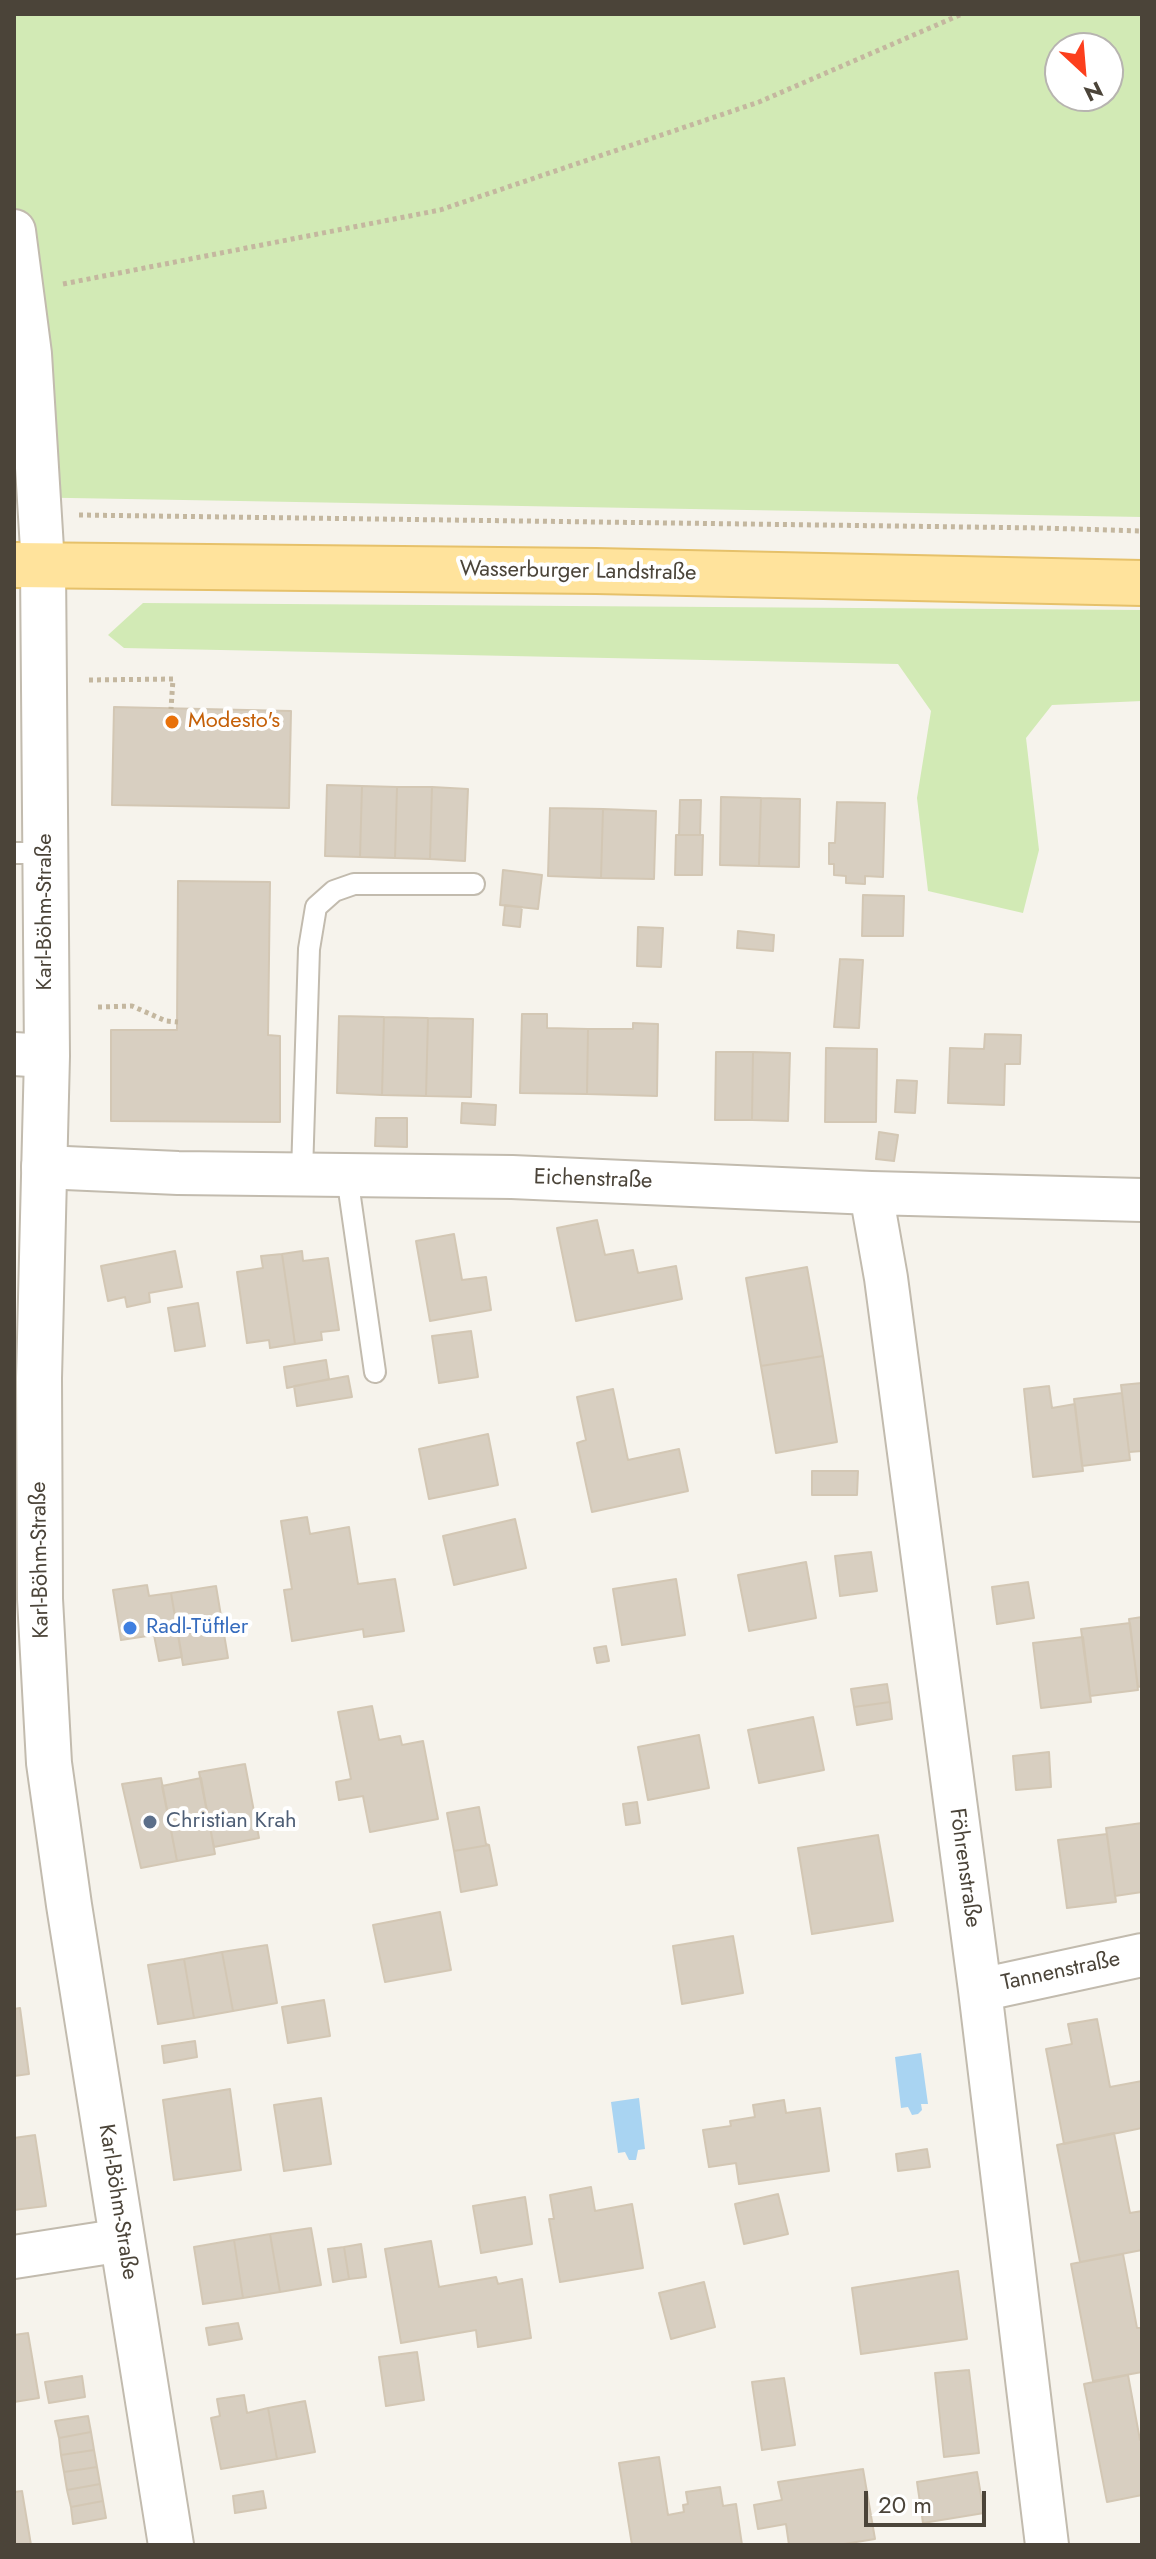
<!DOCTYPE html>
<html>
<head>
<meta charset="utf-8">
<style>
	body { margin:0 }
	#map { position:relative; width:1156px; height:2559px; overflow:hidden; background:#f6f3ec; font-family:Jost,sans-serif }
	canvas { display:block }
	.frame { position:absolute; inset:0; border:16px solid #4b4439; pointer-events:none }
	.north { position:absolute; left:1044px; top:32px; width:80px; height:80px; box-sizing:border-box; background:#fff; border:2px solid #b7b4b0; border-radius:50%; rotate:154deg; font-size:22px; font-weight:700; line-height:32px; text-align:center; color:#4b4439 }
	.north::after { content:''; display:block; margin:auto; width:28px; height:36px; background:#fc3f1d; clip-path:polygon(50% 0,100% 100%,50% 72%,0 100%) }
	.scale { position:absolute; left:864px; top:2491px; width:122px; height:36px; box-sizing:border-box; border:4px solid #4b4439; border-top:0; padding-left:10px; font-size:24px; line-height:28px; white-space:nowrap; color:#4b4439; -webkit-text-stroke:6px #fff; paint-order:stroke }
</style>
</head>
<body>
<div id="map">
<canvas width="1156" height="2559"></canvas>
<div class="frame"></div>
<div class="north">N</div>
<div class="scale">20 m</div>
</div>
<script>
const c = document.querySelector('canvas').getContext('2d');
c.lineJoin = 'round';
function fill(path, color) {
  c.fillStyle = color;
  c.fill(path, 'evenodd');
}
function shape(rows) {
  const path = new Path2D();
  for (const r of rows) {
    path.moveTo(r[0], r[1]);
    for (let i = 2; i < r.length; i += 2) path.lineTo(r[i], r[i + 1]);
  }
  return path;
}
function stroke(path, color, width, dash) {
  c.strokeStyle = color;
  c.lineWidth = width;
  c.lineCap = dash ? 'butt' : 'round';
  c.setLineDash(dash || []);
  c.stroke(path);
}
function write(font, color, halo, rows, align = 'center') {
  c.font = font + ' Jost,sans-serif';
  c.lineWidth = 8;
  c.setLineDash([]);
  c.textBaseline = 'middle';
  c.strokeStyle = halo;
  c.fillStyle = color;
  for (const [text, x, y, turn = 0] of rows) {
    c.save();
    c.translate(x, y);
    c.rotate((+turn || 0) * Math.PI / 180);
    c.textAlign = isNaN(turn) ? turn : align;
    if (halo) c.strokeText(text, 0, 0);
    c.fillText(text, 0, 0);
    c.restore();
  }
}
fill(shape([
	[14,14,1142,14,1142,517,14,497],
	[1060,48,1108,48,1108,96,1060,96],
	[143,603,1142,610,1142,701,1052,705,1026,738,1039,850,1023,913,928,891,917,798,931,711,898,664,124,648,108,635]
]), '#d2eab5');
fill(shape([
	[921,2053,928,2104,921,2104,922,2110,918,2114,912,2115,908,2107,901,2108,895,2057],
	[639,2098,645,2149,638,2150,636,2160,629,2160,625,2152,618,2153,611,2102]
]), '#a9d4f2');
const building = shape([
	[114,707,291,711,289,808,112,805,114,707],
	[327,785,362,786,360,857,325,856,327,785],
	[362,786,397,787,395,858,360,857,362,786],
	[397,787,432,787,430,859,395,858,397,787],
	[432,787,468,789,465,861,430,859,432,787],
	[721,797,761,798,759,866,720,865,721,797],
	[761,798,800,799,799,867,759,866,761,798],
	[680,800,701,800,700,835,679,835,680,800],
	[837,802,885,803,883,877,865,876,865,884,846,883,846,876,834,875,834,864,829,864,829,843,835,843,837,802],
	[550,808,603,809,601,878,548,876,550,808],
	[603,809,656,811,654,879,601,878,603,809],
	[676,835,703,835,702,875,675,875,676,835],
	[503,870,542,875,538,909,500,905,503,870],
	[178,881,270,882,268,1035,280,1036,280,1122,111,1121,111,1030,177,1030,178,881],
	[863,895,904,896,903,936,862,936,863,895],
	[505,905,522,907,520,927,503,925,505,905],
	[638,927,663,928,661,967,637,966,638,927],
	[738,931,774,935,773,951,737,948,738,931],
	[840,959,863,960,859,1028,834,1027,840,959],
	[522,1014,547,1014,547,1028,588,1029,587,1094,520,1093,522,1014],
	[339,1016,384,1017,382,1095,337,1093,339,1016],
	[384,1017,428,1018,426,1096,382,1095,384,1017],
	[428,1018,473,1019,471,1097,426,1096,428,1018],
	[633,1023,658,1024,657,1096,587,1094,588,1029,633,1029,633,1023],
	[985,1034,1021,1035,1020,1064,1005,1064,1004,1105,948,1103,950,1048,984,1049,985,1034],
	[826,1048,877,1049,876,1122,825,1122,826,1048],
	[716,1052,753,1052,752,1120,715,1120,716,1052],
	[753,1052,790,1053,788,1121,752,1120,753,1052],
	[897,1080,917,1081,915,1113,895,1112,897,1080],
	[462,1103,496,1105,495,1125,461,1123,462,1103],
	[376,1118,407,1118,407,1147,375,1146,376,1118],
	[879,1132,898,1135,894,1161,876,1159,879,1132],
	[597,1220,605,1255,633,1250,638,1273,676,1266,682,1299,576,1321,557,1228,597,1220],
	[454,1234,462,1280,486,1277,491,1310,430,1321,416,1241,454,1234],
	[175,1251,182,1287,149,1293,150,1302,127,1307,125,1297,108,1301,101,1266,175,1251],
	[302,1251,303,1261,328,1258,339,1330,321,1332,322,1340,295,1344,282,1254,302,1251],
	[282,1254,295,1344,270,1348,269,1340,247,1343,237,1272,263,1268,261,1256,282,1254],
	[807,1267,823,1356,761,1366,746,1278,807,1267],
	[198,1303,205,1346,175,1351,168,1308,198,1303],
	[471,1331,478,1377,439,1383,432,1336,471,1331],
	[823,1356,837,1442,776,1453,761,1366,823,1356],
	[326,1360,329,1379,287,1388,284,1367,326,1360],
	[348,1376,352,1397,297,1406,294,1386,348,1376],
	[1142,1383,1142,1451,1129,1452,1121,1385,1142,1383],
	[1049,1386,1052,1408,1075,1404,1083,1471,1033,1477,1024,1389,1049,1386],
	[613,1389,628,1460,679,1449,688,1491,592,1512,577,1443,586,1440,577,1397,613,1389],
	[1122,1393,1130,1460,1082,1466,1074,1399,1122,1393],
	[488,1434,498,1485,429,1499,419,1449,488,1434],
	[812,1471,858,1471,857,1495,812,1495,812,1471],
	[307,1517,310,1534,349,1527,358,1584,395,1579,404,1631,364,1637,363,1629,292,1641,284,1590,292,1589,281,1521,307,1517],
	[515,1519,526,1568,454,1585,443,1536,515,1519],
	[871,1552,877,1591,840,1596,835,1556,871,1552],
	[806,1562,816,1618,749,1631,738,1575,806,1562],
	[676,1579,685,1635,622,1645,613,1589,676,1579],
	[1028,1582,1034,1618,997,1624,992,1587,1028,1582],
	[147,1585,149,1596,171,1593,182,1657,159,1661,154,1635,121,1640,113,1590,147,1585],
	[216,1586,228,1658,183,1665,171,1593,216,1586],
	[1142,1617,1142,1686,1138,1687,1129,1619,1142,1617],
	[1130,1623,1138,1690,1090,1696,1081,1629,1130,1623],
	[1083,1637,1091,1702,1041,1708,1033,1643,1083,1637],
	[606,1646,609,1661,597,1663,594,1648,606,1646],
	[887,1684,890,1702,854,1707,851,1689,887,1684],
	[890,1702,892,1719,857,1725,854,1707,890,1702],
	[372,1706,379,1740,400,1736,402,1745,423,1741,438,1819,370,1832,363,1796,339,1800,336,1782,351,1779,338,1712,372,1706],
	[813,1717,824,1770,759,1783,748,1730,813,1717],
	[699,1735,709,1788,648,1800,638,1747,699,1735],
	[1049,1752,1051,1787,1016,1790,1013,1756,1049,1752],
	[245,1764,259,1838,214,1847,199,1772,245,1764],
	[161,1778,177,1861,141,1868,122,1784,161,1778],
	[201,1778,215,1854,177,1861,162,1786,201,1778],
	[637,1802,640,1823,626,1825,623,1804,637,1802],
	[479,1807,486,1844,489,1845,454,1851,447,1813,479,1807],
	[1142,1823,1142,1892,1115,1896,1106,1828,1142,1823],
	[1107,1834,1116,1902,1067,1908,1058,1840,1107,1834],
	[878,1835,893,1921,812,1934,798,1848,878,1835],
	[489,1845,497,1885,461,1892,454,1851,489,1845],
	[440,1912,451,1970,385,1982,373,1925,440,1912],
	[733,1936,743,1993,682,2004,673,1946,733,1936],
	[267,1945,277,2003,233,2011,222,1952,267,1945],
	[222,1952,233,2011,194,2018,184,1959,222,1952],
	[184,1959,194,2018,158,2024,148,1965,184,1959],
	[324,2000,330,2036,288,2043,282,2007,324,2000],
	[20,2008,29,2074,14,2076,14,2009,20,2008],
	[1097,2019,1110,2087,1142,2081,1142,2128,1064,2144,1046,2049,1072,2044,1068,2024,1097,2019],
	[195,2041,197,2057,164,2063,162,2046,195,2041],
	[230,2089,241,2170,174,2180,163,2100,230,2089],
	[321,2098,331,2164,284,2171,274,2105,321,2098],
	[784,2100,786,2113,820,2108,829,2171,739,2184,736,2163,709,2167,703,2130,731,2126,730,2121,755,2117,753,2105,784,2100],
	[1114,2133,1130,2213,1142,2211,1142,2250,1080,2262,1057,2145,1114,2133],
	[35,2135,46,2206,14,2210,14,2138,35,2135],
	[927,2149,930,2167,898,2171,896,2154,927,2149],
	[591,2187,595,2211,632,2204,643,2268,560,2282,549,2219,554,2219,550,2195,591,2187],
	[778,2194,788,2234,744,2244,735,2204,778,2194],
	[525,2197,532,2244,481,2253,473,2206,525,2197],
	[311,2228,321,2285,280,2292,270,2234,311,2228],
	[270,2234,280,2292,243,2298,234,2240,270,2234],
	[234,2240,243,2298,203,2304,194,2247,234,2240],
	[431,2241,439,2287,496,2277,498,2284,522,2279,531,2338,478,2347,476,2330,401,2343,385,2249,431,2241],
	[361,2244,366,2277,349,2279,344,2247,361,2244],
	[344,2247,349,2279,333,2282,328,2249,344,2247],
	[1123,2254,1137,2328,1142,2328,1142,2372,1093,2381,1071,2264,1123,2254],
	[958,2271,967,2339,861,2354,852,2288,958,2271],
	[704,2282,715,2327,671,2339,659,2293,704,2282],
	[238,2323,242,2339,209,2345,206,2328,238,2323],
	[28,2333,39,2398,14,2402,14,2335,28,2333],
	[417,2352,424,2400,386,2406,379,2357,417,2352],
	[969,2370,979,2453,944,2457,935,2373,969,2370],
	[1128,2375,1140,2440,1142,2440,1142,2495,1107,2502,1084,2384,1128,2375],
	[82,2376,85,2397,49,2403,45,2382,82,2376],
	[784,2378,795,2445,762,2450,752,2382,784,2378],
	[244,2395,247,2413,268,2408,277,2459,221,2469,211,2418,220,2416,217,2399,244,2395],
	[305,2401,315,2452,277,2459,268,2408,305,2401],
	[88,2416,91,2432,59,2438,55,2421,88,2416],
	[91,2432,94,2450,61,2455,59,2438,91,2432],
	[94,2450,97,2467,64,2472,61,2455,94,2450],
	[659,2457,668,2515,684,2512,683,2505,688,2504,686,2492,720,2487,723,2506,736,2504,742,2545,632,2545,619,2463,659,2457],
	[97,2467,100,2484,67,2490,64,2472,97,2467],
	[863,2469,875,2539,838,2545,789,2545,786,2524,758,2529,754,2505,782,2500,778,2482,863,2469],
	[977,2472,984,2513,923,2523,917,2482,977,2472],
	[100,2484,103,2501,71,2507,67,2490,100,2484],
	[22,2491,31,2545,14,2545,14,2492,22,2491],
	[263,2491,266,2508,235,2513,233,2496,263,2491],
	[103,2501,106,2518,73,2524,71,2507,103,2501]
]);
fill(building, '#d8cfc1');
stroke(building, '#d3c7b4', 2);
const service = shape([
	[14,853,45,853],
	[302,1173,309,949,316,907,334,891,354,884,474,884],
	[347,1176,375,1372]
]);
const minor = shape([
	[14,231,30,354,43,565],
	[14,1054,47,1056],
	[43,1167,178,1173,512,1177,871,1193,1142,1200],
	[871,1193,886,1278,980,1990,1047,2545],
	[980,1990,1142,1955],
	[14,2257,123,2240]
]);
const tertiary = shape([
	[43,565,47,1056,39,1378,40,1599,49,1763,69,1905,171,2545]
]);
const primary = shape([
	[14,565,596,571,1142,583]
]);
stroke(service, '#c2bbae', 24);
stroke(minor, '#c2bbae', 46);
stroke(tertiary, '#c2bbae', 48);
stroke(primary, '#e6c16a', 48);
stroke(shape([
	[63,284,440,210,759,102,962,14],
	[79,515,1042,528,1142,531],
	[89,680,173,679,171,709],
	[98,1007,132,1006,166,1021,178,1022]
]), '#c4b79f', 5, [4, 4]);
stroke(service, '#fff', 20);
stroke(minor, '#fff', 42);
stroke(tertiary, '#fff', 44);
stroke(primary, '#ffe39c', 44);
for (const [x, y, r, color] of [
	[172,722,8,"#e8710a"],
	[130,1628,8,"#3f7fe0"],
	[150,1822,8,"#5c6f8a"]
]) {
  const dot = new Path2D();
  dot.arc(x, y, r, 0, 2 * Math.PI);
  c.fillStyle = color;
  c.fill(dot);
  stroke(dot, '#fff', 3);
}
write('22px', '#4b4439', '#fff', [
	["Wasserburger Landstraße",578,572,1],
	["Karl-Böhm-Straße",46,912,-90],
	["Eichenstraße",593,1180,2],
	["Karl-Böhm-Straße",41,1560,-91],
	["Föhrenstraße",964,1868,82],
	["Tannenstraße",1061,1972,-12],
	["Karl-Böhm-Straße",117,2202,81]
]);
write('22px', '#c56008', '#fff', [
	["Modesto's",188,722]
], 'left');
write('22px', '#366cbe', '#fff', [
	["Radl-Tüftler",146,1628]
], 'left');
write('22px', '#4e5e75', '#fff', [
	["Christian Krah",166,1822]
], 'left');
</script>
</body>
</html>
